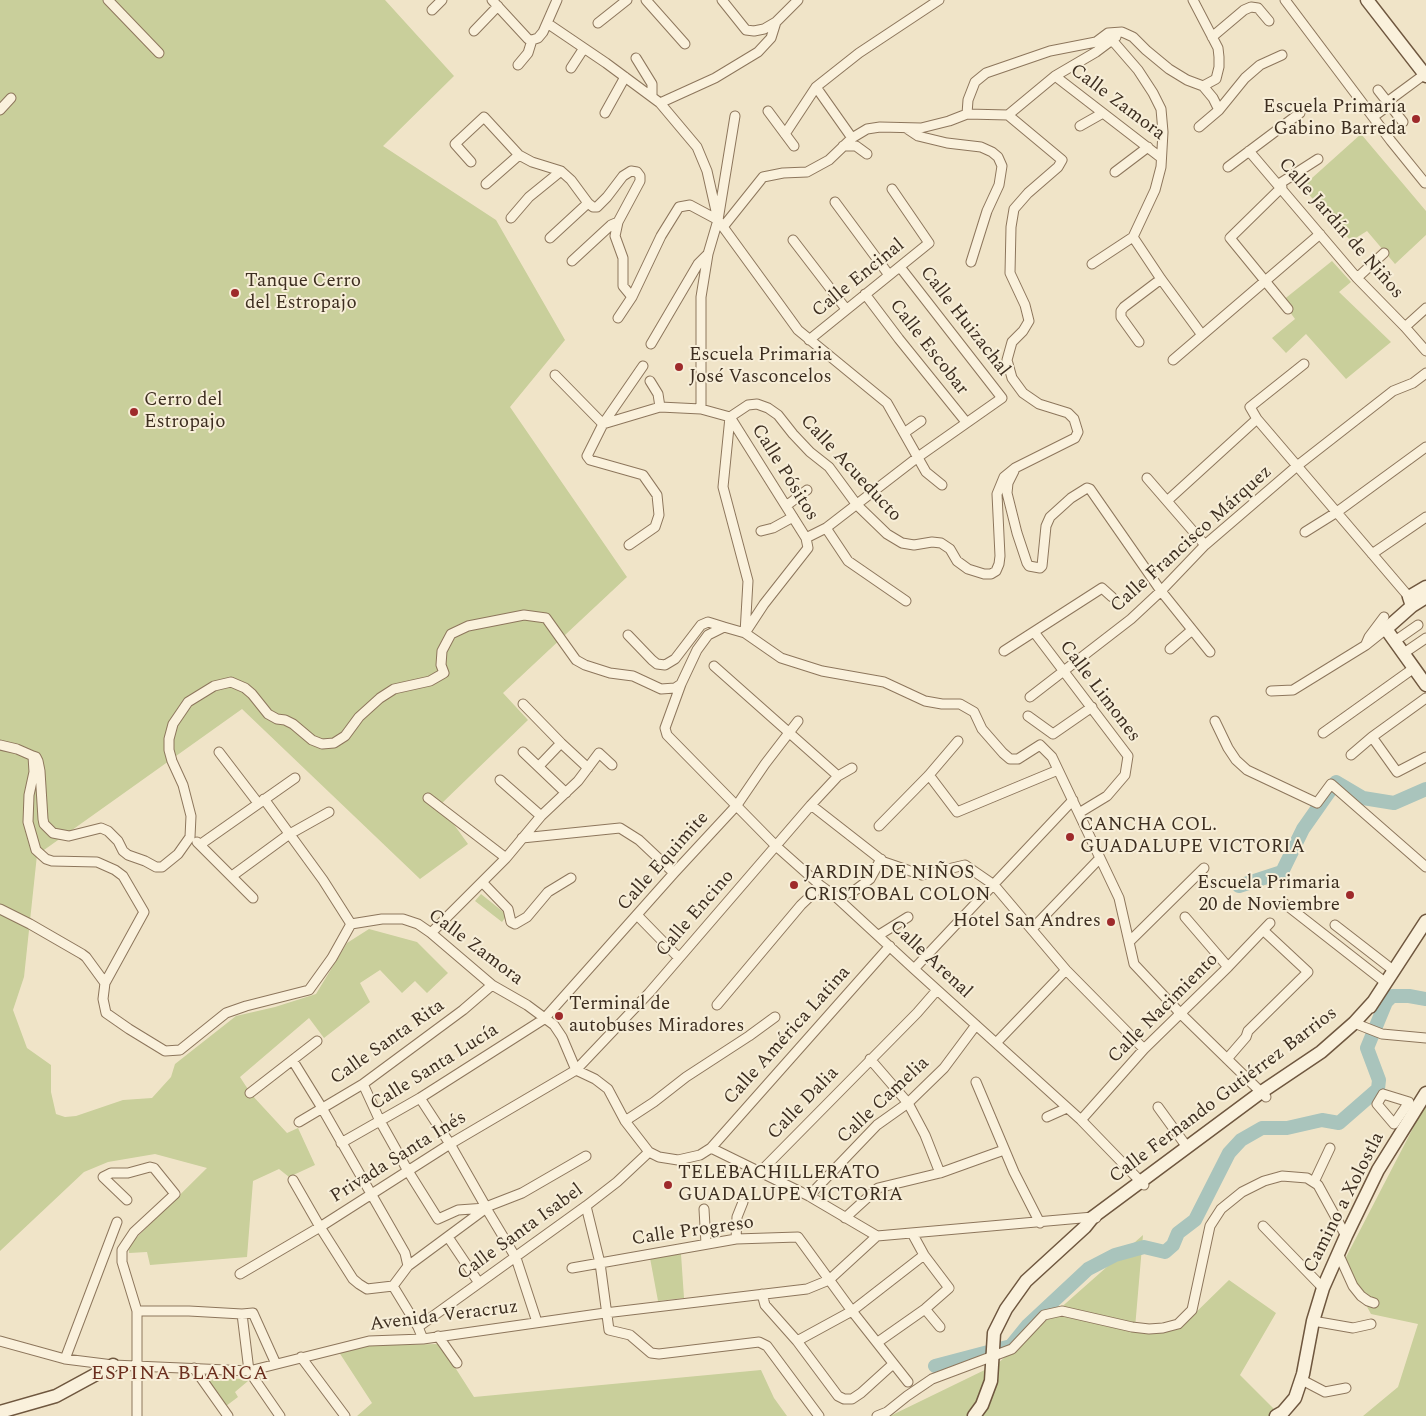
<!DOCTYPE html>
<html>
<head>
<meta charset="utf-8">
<style>
	body { margin:0 }
	canvas { display:block; background:#f0e4c8 }
</style>
</head>
<body>
<canvas width="1426" height="1416"></canvas>
<script>
const c = document.querySelector('canvas').getContext('2d');
c.lineJoin = 'round';
function fill(path, color) {
  c.fillStyle = color;
  c.fill(path, 'evenodd');
}
function shape(rows) {
  const path = new Path2D();
  for (const r of rows) {
    path.moveTo(r[0], r[1]);
    for (let i = 2; i < r.length; i += 2) path.lineTo(r[i], r[i + 1]);
  }
  return path;
}
function stroke(path, color, width, dash) {
  c.strokeStyle = color;
  c.lineWidth = width;
  c.lineCap = dash ? 'butt' : 'round';
  c.setLineDash(dash || []);
  c.stroke(path);
}
function write(font, color, halo, rows, align = 'center') {
  c.font = font + ' Spectral,serif';
  c.lineWidth = 4;
  c.setLineDash([]);
  c.textBaseline = 'middle';
  c.strokeStyle = halo;
  c.fillStyle = color;
  for (const [text, x, y, turn = 0] of rows) {
    c.save();
    c.translate(x, y);
    c.rotate((+turn || 0) * Math.PI / 180);
    c.textAlign = isNaN(turn) ? turn : align;
    if (halo) c.strokeText(text, 0, 0);
    c.fillText(text, 0, 0);
    c.restore();
  }
}
fill(shape([
	[0,0,385,0,454,76,383,146,496,220,565,340,510,407,627,577,503,693,528,720,440,805,468,844,420,879,242,709,37,855,24,977,13,1010,27,1048,51,1065,51,1092,56,1114,65,1117,76,1116,123,1100,152,1098,171,1077,175,1064,236,1016,275,1007,316,994,347,943,369,929,417,942,448,973,427,993,415,981,402,993,380,970,360,983,370,1002,324,1038,309,1018,240,1077,251,1094,287,1133,298,1128,315,1165,289,1177,279,1169,253,1181,247,1257,150,1265,147,1252,129,1253,129,1245,207,1168,155,1154,108,1162,84,1172,0,1251],
	[1361,134,1426,211,1426,235,1395,264,1367,231,1351,241,1302,187],
	[1332,261,1351,282,1339,292,1391,342,1346,379,1306,334,1286,353,1272,338,1295,319,1282,301],
	[481,894,507,915,502,922,475,901],
	[1426,1103,1426,1416,1363,1416,1398,1387,1418,1324,1371,1314,1343,1263],
	[1143,1235,1135,1328,1183,1325,1229,1280,1276,1313,1240,1375,1281,1416,890,1416,997,1364],
	[681,1254,684,1298,658,1301,650,1258],
	[440,1344,474,1397,761,1370,774,1398,787,1416,357,1416,372,1403,335,1346],
	[206,1378,247,1379,248,1381,235,1392,238,1397,226,1406]
]), '#c9cf9b');
stroke(shape([
	[1239,886,1282,872,1303,829,1336,782,1363,798,1394,803,1426,789],
	[935,1366,1011,1346,1028,1325,1088,1269,1115,1255,1144,1247,1165,1252,1173,1245,1178,1233,1195,1220,1229,1153,1241,1140,1262,1128,1287,1128,1322,1120,1339,1123,1378,1089,1379,1080,1367,1048,1386,1002,1392,996,1409,996,1426,999]
]), '#a9c4bc', 14);
const street = shape([
	[108,0,159,53],
	[492,0,528,39,532,40],
	[646,0,685,44],
	[722,0,746,30,754,31,764,29,776,22,798,0],
	[1193,0,1218,48,1219,57,1219,67,1216,79,1203,86],
	[1285,0,1391,141,1425,183],
	[432,10,442,0],
	[547,23,606,63,660,103,697,147,707,171,718,220,777,301,798,330,887,403,926,472,942,485],
	[598,23,627,0],
	[474,31,498,6],
	[1212,37,1244,10,1251,7,1258,8,1269,21],
	[532,40,538,38,543,32,557,0],
	[1112,40,1138,70,1153,93,1161,109,1163,132,1161,167,1155,190,1133,237],
	[636,58,652,84,652,97],
	[518,65,528,53,532,40],
	[571,68,584,48],
	[1055,76,1160,157],
	[1203,86,1213,98,1219,110],
	[816,87,852,138],
	[1378,90,1403,122],
	[1387,102,1425,74],
	[660,103,715,78,758,52,771,38,776,22],
	[0,110,11,98],
	[768,111,794,146],
	[605,113,625,77],
	[967,114,968,100,975,82,986,73,1050,51,1096,42,1108,33,1122,32,1133,37,1146,50,1169,69,1187,80,1203,86],
	[1008,115,1055,76,1096,52,1116,37],
	[1373,117,1389,105],
	[1080,126,1103,113],
	[1199,127,1219,110,1245,78,1260,65,1282,55],
	[906,128,918,136,947,143,981,147,992,152,998,157,1002,166,999,185,987,211,971,262],
	[785,134,816,87,859,53,939,0],
	[843,146,856,146,867,154],
	[1249,151,1357,278,1405,327,1426,351],
	[471,162,455,144,484,117,519,155,532,162,561,171,571,180,588,203,593,207,597,207,607,197,623,176,631,171,637,172,640,176,640,181,618,222,615,236,623,258,623,286,632,297],
	[1228,167,1300,113],
	[1115,172,1148,147],
	[486,184,519,155],
	[1279,184,1318,159],
	[1282,187,1230,238,1288,309],
	[835,202,889,275],
	[511,218,529,197,561,171],
	[723,227,763,177,783,173,807,172,829,160,852,138,867,129,880,127,921,128,949,121,967,114,1008,115,1062,160,1058,167,1028,193,1014,209,1011,227,1010,273,1025,305,1029,321,1023,331,1012,342,1007,360,1012,378,1023,393,1039,404,1068,413,1074,419,1078,432,1075,438,1015,468,1004,477,997,494,1000,556,999,564,996,571,991,574,984,574,968,569,957,561,950,549,941,543,932,542,914,545,902,543,887,534,857,505,829,467,810,452,793,434,778,415,768,408,757,404,748,405,730,417],
	[1133,237,1161,279,1202,335],
	[550,238,588,203],
	[793,240,846,309],
	[572,261,611,225,618,222],
	[1092,264,1133,237],
	[1357,278,1384,253],
	[865,294,899,339,966,422],
	[618,318,632,297,661,236,679,207,690,205,718,220],
	[1405,327,1426,308],
	[809,340,929,243,892,189],
	[1139,342,1121,317,1121,311,1124,307,1161,279],
	[651,344,698,264,708,254],
	[1173,360,1320,234],
	[1304,364,1250,407,1257,419,1409,597],
	[555,375,603,424],
	[650,381,658,394,660,407],
	[701,409,701,297,708,254,718,220,735,116],
	[730,417,723,487,748,581,745,633,781,658,822,671,884,682,925,701,942,704,960,704,974,712,982,729,1003,753,1010,759,1018,759,1040,745,1052,757,1119,898,1134,964,1181,1014,1266,1097],
	[603,424,660,407,701,409,730,417],
	[904,433,921,421],
	[1014,471,1008,483,1007,493,1017,533,1027,563,1029,566,1040,568,1042,566,1046,526,1050,517,1071,498,1087,488,1090,489,1161,591,1210,652],
	[1147,478,1205,545],
	[1167,501,1257,419],
	[786,506,807,490],
	[826,528,848,561,906,601],
	[761,531,773,528,793,517],
	[1305,532,1337,512,1426,447],
	[806,538,826,528,918,457,1002,398,900,267],
	[629,545,655,527,659,515,657,495,643,475,590,460,587,456,603,424,643,366],
	[1372,554,1426,517],
	[1034,632,1128,756,1125,775,1107,796,1079,813],
	[628,635,652,660,657,664,665,665,675,659,701,625,708,622,724,627],
	[1395,641,1418,625],
	[1366,644,1369,637,1384,617],
	[1170,649,1192,630],
	[1004,651,1102,588,1112,597],
	[1404,653,1426,638],
	[714,666,838,776],
	[681,684,665,728,667,735,776,846,821,886,836,897,914,969,1081,1120,1144,1185],
	[1271,691,1293,690,1366,645,1386,629],
	[1030,697,1131,619,1161,591,1205,545,1297,466,1393,391,1413,383,1426,373],
	[523,704,561,743,588,768],
	[1028,716,1053,734,1092,707],
	[1215,721,1228,748,1236,760,1247,770,1317,803,1331,784,1426,867],
	[1323,733,1414,668],
	[1372,737,1397,772,1426,757],
	[0,745,17,749,33,756,34,772,29,795,28,822,36,850,46,859,52,861,97,862,115,870,123,876,144,912,105,983,103,999,106,1013,129,1029,165,1051,180,1050,226,1013,246,1006,309,990,332,958,351,924],
	[219,752,258,803],
	[523,752,566,793],
	[1351,755,1372,737,1426,698],
	[33,756,36,757,38,761,40,771,43,819,44,824,53,833,69,836,101,828,108,831,118,841,123,851,128,855,145,861,156,867,162,867,178,854,190,837,191,816,183,785,172,761,169,750,169,739,173,724,188,702,214,686,231,682,245,688,252,694,268,714,277,719,285,720,293,724,312,740,322,744,334,743,345,736,359,717,380,698,394,689,430,681,444,673,441,665,442,651,451,634,468,626,524,615,546,618,576,660,585,665,610,673,633,676,661,689,675,688,681,684,697,650,708,635,724,627,745,633,764,604,808,548,806,538,730,417],
	[539,766,561,743],
	[929,775,957,812,1058,770],
	[500,780,541,816],
	[428,798,506,858],
	[264,799,323,880,351,924],
	[811,805,884,862,922,875,965,865,994,885,1066,970,1144,1049],
	[879,826,929,775,958,741],
	[522,838,620,828,639,840,674,873],
	[197,842,253,898],
	[201,844,295,778],
	[232,876,288,835,329,812],
	[482,882,508,909,511,922,515,924,527,917,548,892,571,878],
	[836,897,854,891,870,879,881,859],
	[1285,904,1386,983],
	[0,909,30,924,82,954,86,957,105,983],
	[637,915,679,958],
	[1185,917,1228,967],
	[351,924,382,919,403,919,418,924,431,933,492,985,527,1005,554,1025,562,1037,576,1070,595,1079,608,1089,625,1121,649,1152,659,1157,678,1160,700,1155,711,1148,890,946],
	[1335,925,1393,970],
	[1032,929,1100,858],
	[431,933,506,858,541,816,578,781,599,753,612,765],
	[879,935,908,917],
	[1129,942,1204,868],
	[914,969,1073,800],
	[717,1005,801,905,821,886],
	[1354,1023,1382,1034,1426,1038],
	[996,1043,1066,970],
	[870,1059,908,1103,925,1135,940,1173],
	[1227,1059,1246,1037,1248,1031,1308,972,1264,931],
	[293,1061,322,1108,405,1253,408,1266],
	[976,1082,1014,1172,1040,1223],
	[363,1084,380,1121,408,1171,438,1219,458,1210,486,1208],
	[250,1093,317,1041],
	[1383,1094,1409,1102,1394,1124,1377,1104,1383,1094],
	[420,1098,450,1144,486,1207,486,1208,516,1258,537,1322],
	[1158,1107,1187,1147],
	[1047,1117,1067,1108],
	[1081,1120,1144,1049,1228,967,1270,923],
	[625,1121,654,1102,686,1077,749,1036,775,1017],
	[299,1122,363,1084,463,1010,492,985],
	[341,1143,420,1098,544,1019,674,873,737,805,765,764,798,721],
	[711,1148,809,1196,877,1236],
	[761,1171,917,1013,937,990],
	[293,1180,320,1227,353,1279,359,1284,367,1289,393,1286],
	[1314,1182,1330,1148],
	[809,1196,877,1125,908,1103,944,1068,976,1025],
	[127,1200,103,1177,111,1173,128,1173,150,1167,154,1168,175,1194,134,1232,122,1250,122,1262,137,1311,137,1416],
	[586,1206,600,1263,609,1330,630,1335,651,1353,659,1354,759,1342,767,1346,819,1416],
	[486,1207,522,1193,586,1156],
	[704,1209,706,1244],
	[845,1218,878,1188,940,1173,1004,1150],
	[1263,1226,1323,1288],
	[877,1236,1093,1217,1096,1218],
	[448,1237,479,1283],
	[736,1239,737,1217,743,1202],
	[1338,1253,1353,1286,1361,1296,1368,1301,1374,1303],
	[572,1268,736,1239,798,1237,852,1311,908,1382],
	[240,1274,320,1227,450,1144,576,1070,649,993,811,805,838,776,852,768],
	[393,1286,408,1266,485,1209],
	[393,1286,418,1327],
	[762,1294,765,1305,797,1341,838,1396,844,1399,852,1399,861,1393,893,1364],
	[925,1309,940,1327],
	[137,1311,189,1311,242,1314,253,1313,276,1364],
	[242,1314,249,1371,280,1416],
	[1313,1321,1353,1328,1371,1324],
	[438,1336,457,1363],
	[423,1339,418,1327,586,1206,617,1182,649,1152],
	[0,1341,65,1359,113,1365,249,1371,369,1341,423,1339,605,1313,807,1289,829,1280,877,1236],
	[797,1341,852,1311,924,1255],
	[878,1342,925,1309,949,1288,924,1255,912,1233],
	[301,1357,345,1416],
	[65,1359,117,1222],
	[194,1368,228,1416],
	[1302,1380,1325,1392,1346,1388],
	[877,1416,887,1412,907,1396,932,1379,1012,1349,1044,1315,1062,1311,1132,1327,1149,1329,1163,1328,1178,1324,1192,1310,1210,1226,1221,1209,1242,1192,1264,1181,1282,1176,1307,1178,1318,1185,1346,1236]
]);
const secondary = shape([
	[1367,0,1426,76],
	[1426,597,1412,606,1386,629,1426,685],
	[1412,606,1409,597,1426,587],
	[1370,1007,1426,921],
	[0,1412,56,1396,113,1365],
	[974,1416,982,1405,991,1381,994,1333,1006,1309,1026,1281,1085,1227,1093,1217,1260,1093,1321,1052,1354,1023,1374,1001],
	[1276,1416,1283,1412,1295,1398,1303,1374,1313,1321,1323,1288,1346,1236,1378,1170,1426,1093]
]);
stroke(street, '#8d765c', 11);
stroke(secondary, '#6f573f', 15);
stroke(street, '#faf1dc', 9);
stroke(secondary, '#faf1dc', 12);
for (const [x, y, r, color] of [
	[1416,119,5,"#9e2a2b"],
	[235,293,5,"#9e2a2b"],
	[679,367,5,"#9e2a2b"],
	[134,412,5,"#9e2a2b"],
	[1070,837,5,"#9e2a2b"],
	[794,885,5,"#9e2a2b"],
	[1350,895,5,"#9e2a2b"],
	[1111,922,5,"#9e2a2b"],
	[559,1016,5,"#9e2a2b"],
	[668,1185,5,"#9e2a2b"]
]) {
  const dot = new Path2D();
  dot.arc(x, y, r, 0, 2 * Math.PI);
  c.fillStyle = color;
  c.fill(dot);
  stroke(dot, '#f7eed8', 2);
}
write('19px', '#3d2e20', '#f7eed8', [
	["Calle Zamora",1117,103,37],
	["Calle Jardín de Niños",1340,229,49],
	["Calle Encinal",859,279,-39],
	["Calle Huizachal",964,322,52],
	["Calle Escobar",928,348,52],
	["Calle Acueducto",850,469,47],
	["Calle Pósitos",784,473,58],
	["Calle Francisco Márquez",1192,540,-42],
	["Calle Limones",1099,692,53],
	["Calle Equimite",664,862,-48],
	["Calle Encino",696,914,-49],
	["Calle Zamora",475,948,37],
	["Calle Arenal",930,960,43],
	["Calle Nacimiento",1164,1009,-45],
	["Calle América Latina",788,1036,-48],
	["Calle Santa Rita",388,1043,-35],
	["Calle Santa Lucía",435,1068,-32],
	["Calle Fernando Gutiérrez Barrios",1224,1096,-37],
	["Calle Camelia",884,1101,-43],
	["Calle Dalia",804,1104,-46],
	["Privada Santa Inés",399,1158,-32],
	["Camino a Xolostla",1345,1203,-63],
	["Calle Progreso",693,1232,-8],
	["Calle Santa Isabel",521,1233,-36],
	["Avenida Veracruz",444,1317,-7]
]);
write('19px', '#3d2e20', '#f7eed8', [
	["Escuela Primaria",1406,108,"right"],
	["Gabino Barreda",1406,130,"right"],
	["Tanque Cerro",245,282],
	["del Estropajo",245,304],
	["Escuela Primaria",689,356],
	["José Vasconcelos",689,378],
	["Cerro del",144,401],
	["Estropajo",144,423],
	["CANCHA COL.",1080,826],
	["GUADALUPE VICTORIA",1080,848],
	["JARDIN DE NIÑOS",804,874],
	["CRISTOBAL COLON",804,896],
	["Escuela Primaria",1340,884,"right"],
	["20 de Noviembre",1340,906,"right"],
	["Hotel San Andres",1101,922,"right"],
	["Terminal de",569,1005],
	["autobuses Miradores",569,1027],
	["TELEBACHILLERATO",678,1174],
	["GUADALUPE VICTORIA",678,1196]
], 'left');
c.letterSpacing = '1px';
write('20px', '#6b2e1e', '#f7eed8', [
	["ESPINA BLANCA",180,1375]
]);
c.letterSpacing = '0px';
</script>
</body>
</html>
